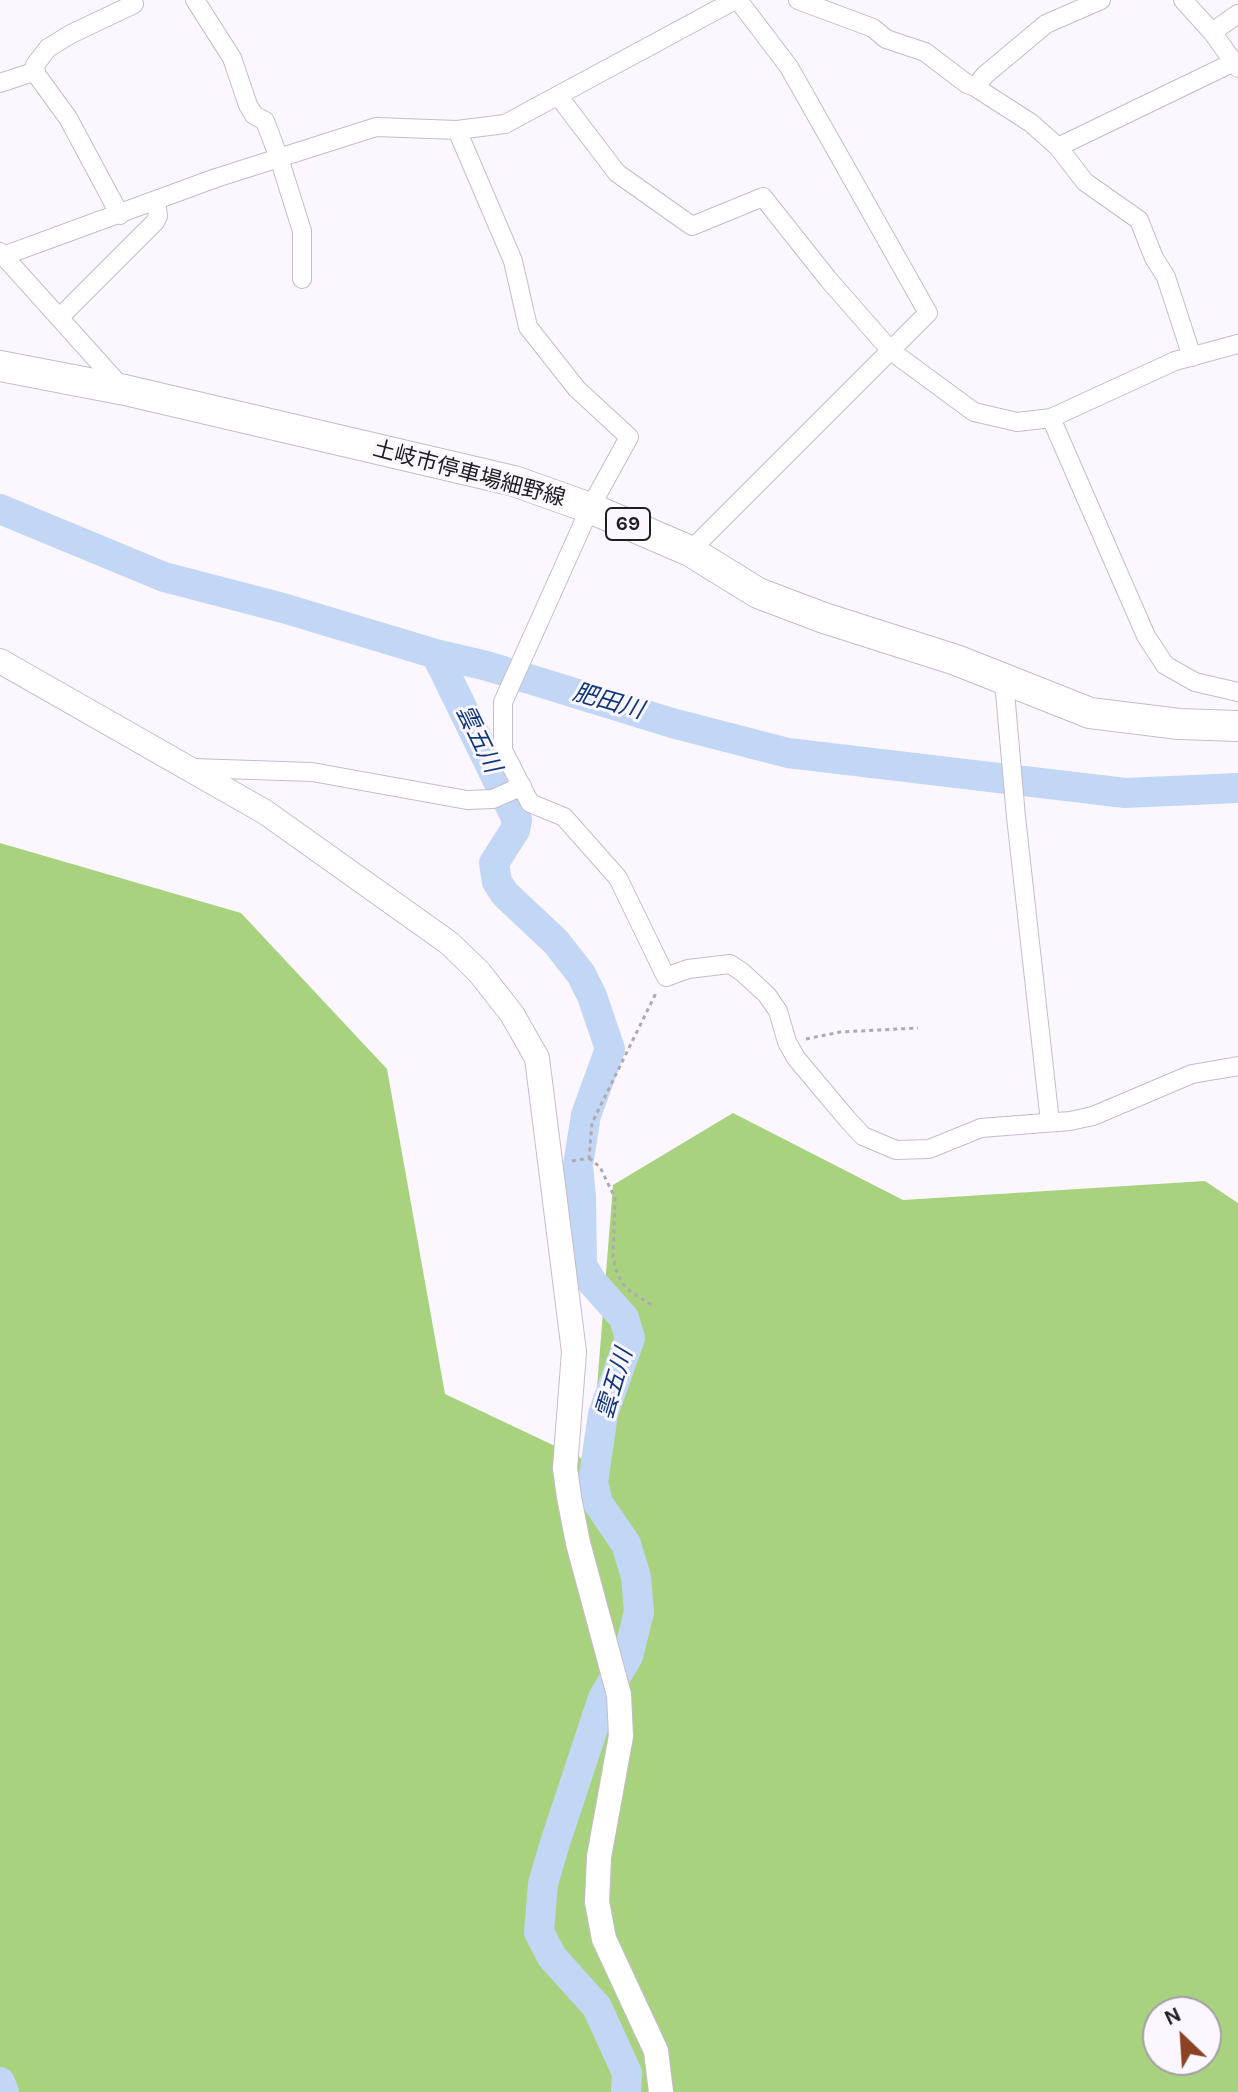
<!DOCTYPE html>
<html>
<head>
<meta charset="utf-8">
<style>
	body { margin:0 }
	#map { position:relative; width:1238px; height:2092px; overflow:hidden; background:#fcf7fe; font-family:Karla,sans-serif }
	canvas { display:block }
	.north { position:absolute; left:1142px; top:1996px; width:80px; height:80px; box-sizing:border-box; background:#fcf7fe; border:2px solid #a49fa6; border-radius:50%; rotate:335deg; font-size:22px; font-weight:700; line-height:32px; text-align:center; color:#201c22 }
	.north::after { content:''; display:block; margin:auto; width:28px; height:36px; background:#8b4324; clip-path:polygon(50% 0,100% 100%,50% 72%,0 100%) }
</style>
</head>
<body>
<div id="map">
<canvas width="1238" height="2092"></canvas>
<div class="north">N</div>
</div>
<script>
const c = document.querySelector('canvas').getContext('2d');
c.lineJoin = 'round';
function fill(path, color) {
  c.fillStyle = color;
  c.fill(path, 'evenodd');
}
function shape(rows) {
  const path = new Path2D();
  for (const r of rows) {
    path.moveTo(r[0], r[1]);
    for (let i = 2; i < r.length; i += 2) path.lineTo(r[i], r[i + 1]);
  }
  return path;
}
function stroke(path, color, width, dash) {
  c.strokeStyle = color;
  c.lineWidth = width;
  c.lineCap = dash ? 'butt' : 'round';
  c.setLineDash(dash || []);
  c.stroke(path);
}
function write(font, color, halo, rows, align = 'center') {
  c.font = font + ' Karla,"Noto Sans JP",sans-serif';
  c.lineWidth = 6;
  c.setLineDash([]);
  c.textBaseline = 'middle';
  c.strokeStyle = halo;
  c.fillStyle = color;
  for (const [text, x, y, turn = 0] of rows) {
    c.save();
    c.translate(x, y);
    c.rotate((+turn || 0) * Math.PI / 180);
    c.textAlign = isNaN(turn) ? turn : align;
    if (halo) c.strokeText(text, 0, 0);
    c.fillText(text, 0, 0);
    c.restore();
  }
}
fill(shape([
	[0,843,241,913,387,1069,445,1394,591,1463,613,1185,733,1113,903,1200,1205,1181,1238,1203,1238,2092,0,2092],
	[1158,2012,1206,2012,1206,2060,1158,2060]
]), '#a8d27e');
stroke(shape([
	[0,509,164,577,283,608,436,654,487,666,672,723,788,753,1125,793,1238,788],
	[436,654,517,820,515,830,494,863,497,882,505,894,556,942,581,974,592,996,610,1049,586,1115,578,1165,581,1197,582,1265,592,1282,624,1318,630,1338,603,1414,593,1483,598,1503,626,1544,636,1577,639,1612,628,1656,603,1698,554,1846,543,1884,539,1932,552,1957,597,2007,627,2073,626,2092],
	[0,2082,4,2092]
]), '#c2d6f5', 30);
const minor = shape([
	[195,0,232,58,248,105,254,115,265,121,279,158,302,231,302,279],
	[798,0,873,28,886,39,925,52,967,84,975,87],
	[1101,0,1046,24,985,75,975,87,1031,123,1058,147,1085,182,1139,220,1154,258,1166,277,1192,357],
	[1183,0,1212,32,1238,68],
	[1212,32,1238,14],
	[0,83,36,71],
	[559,97,617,173,692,226,763,197,828,279,891,351,974,412,1017,422,1051,418,1175,361,1238,344],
	[457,130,513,261,528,327,577,389,629,437,590,508,503,702,503,750,530,803,564,817,618,878,666,977,688,969,730,964,742,972,767,995,778,1011,787,1042,796,1058,848,1120,863,1136,896,1150,929,1149,981,1128,1070,1121,1093,1116,1192,1074,1238,1066],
	[1058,147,1234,62],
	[120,215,68,118,36,74,35,65,48,48,71,34,134,4],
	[0,252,124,390],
	[3,256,216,178,376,127,457,130,505,124,735,0],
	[59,318,155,222,158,216,156,201],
	[1051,418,1146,636,1165,665,1195,682,1238,692],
	[690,551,928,313,789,67,738,0],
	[1004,681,1016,817,1050,1122],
	[193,768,312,772,467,800,493,799,522,786]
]);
const tertiary = shape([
	[0,661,265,812,449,943,479,972,512,1014,537,1058,574,1352,565,1468,569,1497,578,1543,619,1695,621,1736,599,1857,597,1902,604,1939,656,2051,661,2092]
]);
const primary = shape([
	[0,366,125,390,514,481,590,508,690,551,758,593,824,618,956,660,1090,713,1179,724,1238,726]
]);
stroke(minor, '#c6bbcc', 20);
stroke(tertiary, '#c6bbcc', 26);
stroke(primary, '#c6bbcc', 32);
stroke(shape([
	[806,1039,840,1032,918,1028],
	[589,1158,600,1167,615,1198,613,1257,616,1270,622,1283,631,1292,655,1307],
	[572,1161,589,1158,592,1123,657,991]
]), '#aeaab0', 3, [4, 4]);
stroke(minor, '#fff', 18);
stroke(tertiary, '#fff', 24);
stroke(primary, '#fff', 30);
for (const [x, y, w] of [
	[628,524,44]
]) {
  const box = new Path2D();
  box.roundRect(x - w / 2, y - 16, w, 32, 6);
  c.fillStyle = '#fcf7fe';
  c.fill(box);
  stroke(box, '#201c22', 2);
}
write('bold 20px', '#201c22', null, [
	["69",628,524]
]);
write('22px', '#201c22', '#fcf7fe', [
	["土岐市停車場細野線",469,474,15]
]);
write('italic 24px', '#0f397a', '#fcf7fe', [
	["肥田川",608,702,16],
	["雲五川",478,739,64],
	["雲五川",615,1384,-73]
]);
</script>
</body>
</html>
